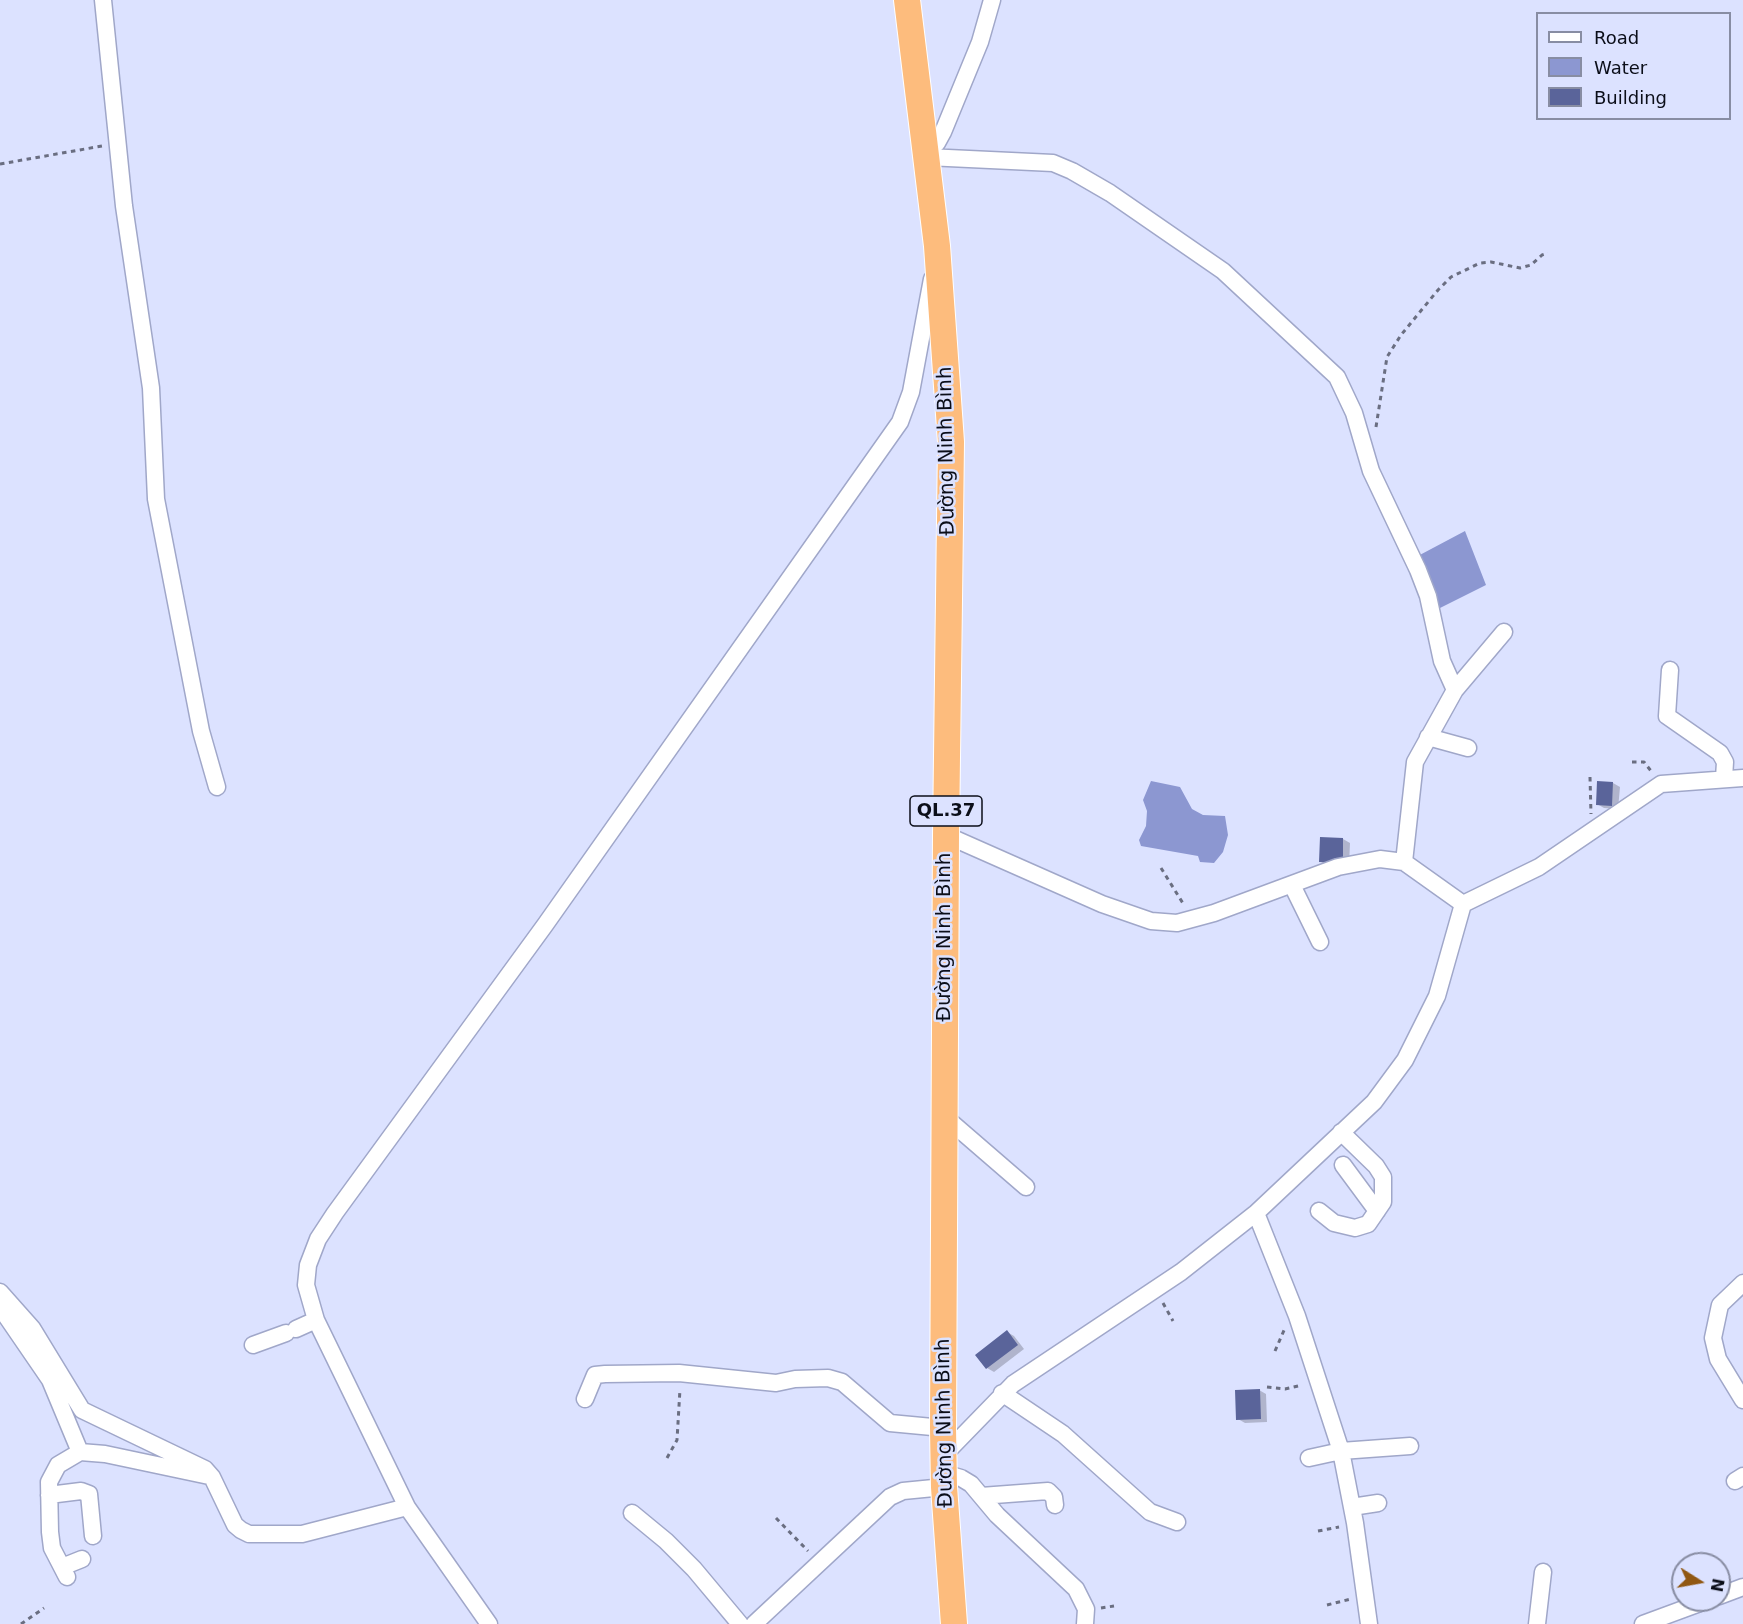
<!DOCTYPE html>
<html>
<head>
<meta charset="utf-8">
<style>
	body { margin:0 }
	#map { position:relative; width:1743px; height:1624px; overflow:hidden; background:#dce2ff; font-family:"DejaVu Sans",sans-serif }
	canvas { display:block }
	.legend { position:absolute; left:1536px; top:12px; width:195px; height:108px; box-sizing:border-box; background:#dce2ff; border:2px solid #888da3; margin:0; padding:8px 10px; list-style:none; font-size:18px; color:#0b0e19 }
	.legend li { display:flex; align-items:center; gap:12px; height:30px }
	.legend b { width:30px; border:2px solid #888da3 }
	.north { position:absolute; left:1671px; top:1552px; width:60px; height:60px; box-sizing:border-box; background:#dce2ff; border:2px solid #888da3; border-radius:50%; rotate:101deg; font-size:16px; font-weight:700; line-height:24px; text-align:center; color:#0b0e19 }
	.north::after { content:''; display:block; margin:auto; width:21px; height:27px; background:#915812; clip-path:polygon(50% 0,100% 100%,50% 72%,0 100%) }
</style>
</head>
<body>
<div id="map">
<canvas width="1743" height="1624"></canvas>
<ul class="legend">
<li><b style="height:8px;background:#fff"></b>Road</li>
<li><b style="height:16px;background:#8c97d1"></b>Water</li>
<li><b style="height:16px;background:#5a649a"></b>Building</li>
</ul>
<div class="north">N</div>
</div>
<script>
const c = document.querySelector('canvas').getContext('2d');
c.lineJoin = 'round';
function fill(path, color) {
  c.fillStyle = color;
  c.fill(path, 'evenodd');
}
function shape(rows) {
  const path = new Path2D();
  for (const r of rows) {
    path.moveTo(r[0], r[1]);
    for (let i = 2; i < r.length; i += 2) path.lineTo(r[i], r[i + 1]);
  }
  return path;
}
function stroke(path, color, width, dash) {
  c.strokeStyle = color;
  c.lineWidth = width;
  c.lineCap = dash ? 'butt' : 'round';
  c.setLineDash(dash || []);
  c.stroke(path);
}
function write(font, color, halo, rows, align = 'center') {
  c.font = font + ' "DejaVu Sans",sans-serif';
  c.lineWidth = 5;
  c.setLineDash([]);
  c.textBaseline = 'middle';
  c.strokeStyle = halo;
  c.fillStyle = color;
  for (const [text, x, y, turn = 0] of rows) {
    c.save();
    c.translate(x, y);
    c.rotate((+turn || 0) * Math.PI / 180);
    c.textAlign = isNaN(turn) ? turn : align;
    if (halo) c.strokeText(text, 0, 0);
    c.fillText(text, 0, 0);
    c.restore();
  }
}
fill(shape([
	[1465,531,1486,585,1436,610,1416,557],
	[1151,781,1180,787,1192,809,1203,815,1225,816,1228,835,1223,852,1214,863,1200,862,1198,856,1141,846,1139,840,1146,826,1147,811,1143,800]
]), '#8c97d1');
fill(shape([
	[1613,783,1620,787,1618,809,1604,808,1597,804],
	[1321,839,1343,839,1350,843,1349,866,1327,865,1321,862],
	[1007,1332,1014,1336,1024,1349,994,1372,987,1368],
	[1259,1390,1266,1394,1267,1422,1245,1423,1238,1419]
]), '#0003');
fill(shape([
	[1597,781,1613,782,1612,806,1596,805],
	[1320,837,1343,838,1343,863,1319,862],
	[1007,1330,1018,1345,986,1369,975,1355],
	[1260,1389,1261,1419,1236,1420,1235,1390]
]), '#5a649a');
const minor = shape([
	[103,0,124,206,151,388,156,499,201,731,217,787],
	[926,148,937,143,943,132,980,42,992,0],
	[927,157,1053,163,1072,171,1110,193,1223,271,1337,377,1354,413,1371,471,1418,570,1428,596,1442,661,1455,690,1415,762,1404,862],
	[1670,670,1667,716,1720,753,1725,762,1724,778],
	[1455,690,1504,632],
	[1428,737,1468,748],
	[946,835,1102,904,1151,921,1177,923,1214,913,1338,867,1380,859,1404,862,1463,904],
	[1292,885,1320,942],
	[945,1117,1026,1187],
	[1343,1165,1377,1211],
	[1319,1211,1334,1223,1355,1228,1368,1224,1383,1202,1383,1177,1376,1166,1341,1132],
	[1256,1213,1297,1316,1341,1451,1355,1523,1369,1624],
	[1743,1283,1720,1305,1713,1338,1718,1359,1743,1400],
	[0,1292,32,1328,82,1410,205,1469,212,1477,235,1525,241,1530,249,1534,302,1534,407,1507],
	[0,1307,50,1380,80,1452],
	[296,1329,316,1320],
	[253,1345,286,1333],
	[1002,1393,1063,1434,1150,1512,1177,1522],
	[585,1399,595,1375,605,1374,679,1373,776,1383,795,1379,828,1378,842,1382,890,1423,943,1428],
	[943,1456,1013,1384,1181,1272,1256,1213,1374,1102,1405,1060,1437,996,1463,904,1539,867,1661,784,1743,778],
	[1309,1458,1341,1451,1410,1446],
	[944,1473,961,1478,971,1484,997,1515,1076,1589,1086,1609,1085,1624],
	[1735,1481,1743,1476],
	[49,1495,81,1491,89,1494,93,1536],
	[981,1496,1048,1491,1054,1497,1055,1505],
	[1352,1507,1378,1503],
	[632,1513,666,1541,694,1569,740,1624],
	[62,1567,82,1559],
	[67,1577,52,1548,50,1532,49,1482,58,1465,80,1452,105,1454,209,1476],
	[1719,1596,1743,1587],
	[489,1624,407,1507,316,1320,306,1285,308,1265,318,1239,335,1213,545,925,900,422,911,392,932,279],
	[754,1624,890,1497,903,1491,944,1487],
	[1537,1624,1543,1572],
	[1643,1624,1708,1600]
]);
const highway = shape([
	[907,0,937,246,951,442,946,835,943,1428,944,1487,954,1624]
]);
stroke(minor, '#a0a7c9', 19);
stroke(highway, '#fff', 28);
stroke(shape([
	[0,164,102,146],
	[1376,427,1387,357,1401,335,1438,290,1451,277,1480,263,1491,262,1520,268,1531,265,1542,255,1548,253],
	[1632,762,1644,762,1651,771],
	[1590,777,1591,814],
	[1161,868,1184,905],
	[1163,1303,1173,1321],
	[1275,1351,1285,1328],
	[1267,1387,1285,1389,1302,1385],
	[667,1458,677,1440,680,1389],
	[776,1518,808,1551],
	[1318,1531,1339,1527],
	[1327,1605,1351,1599],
	[1101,1608,1114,1606],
	[21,1624,44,1608]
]), '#6a6e81', 3, [4.5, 4.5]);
stroke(minor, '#fff', 16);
stroke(highway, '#fdbc7d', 26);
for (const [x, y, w] of [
	[946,811,72]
]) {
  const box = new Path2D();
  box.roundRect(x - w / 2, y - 15, w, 30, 4.5);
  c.fillStyle = '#dce2ff';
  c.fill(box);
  stroke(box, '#0b0e19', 1.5);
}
write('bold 18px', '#0b0e19', null, [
	["QL.37",946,811]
]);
write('20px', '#0b0e19', '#dce2ff', [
	["Đường Ninh Bình",947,451,-91],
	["Đường Ninh Bình",945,937,-90],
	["Đường Ninh Bình",945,1423,-91]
]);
</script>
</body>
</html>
